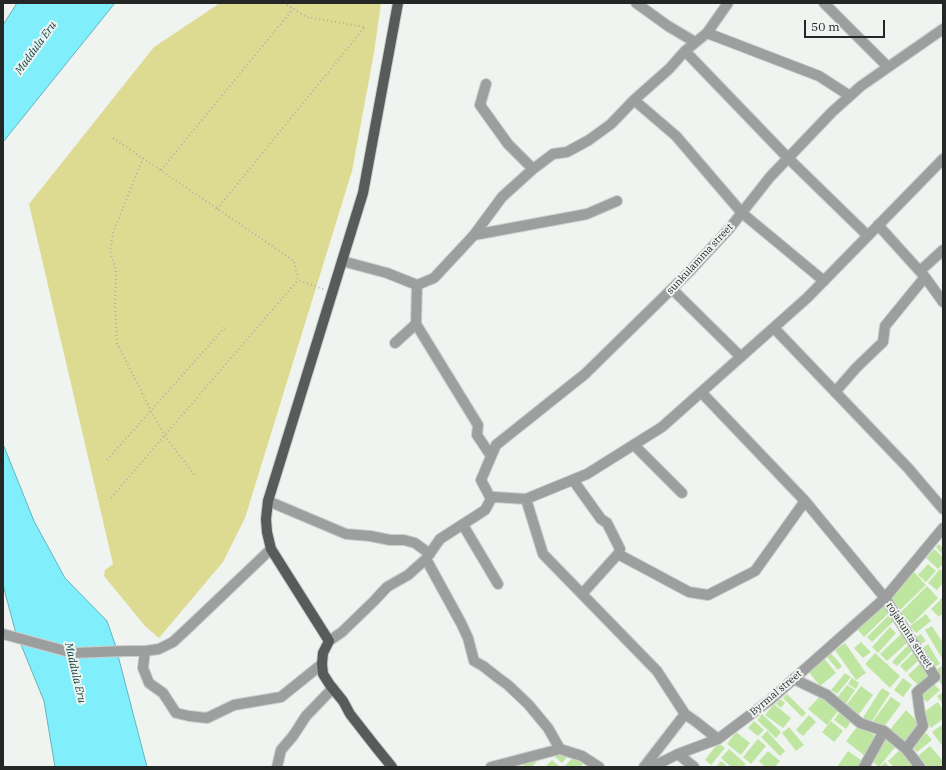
<!DOCTYPE html>
<html>
<head>
<meta charset="utf-8">
<style>
	body { margin:0 }
	#map { position:relative; width:946px; height:770px; overflow:hidden; background:#eff4f1; font-family:"IBM Plex Serif",serif }
	canvas { display:block }
	.frame { position:absolute; inset:0; border:4px solid #252726; pointer-events:none }
	.scale { position:absolute; left:804px; top:20px; width:81px; height:18px; box-sizing:border-box; border:2px solid #252726; border-top:0; padding-left:5px; font-size:12px; line-height:14px; white-space:nowrap; color:#252726; -webkit-text-stroke:3px #eff4f1; paint-order:stroke }
</style>
</head>
<body>
<div id="map">
<canvas width="946" height="770"></canvas>
<div class="frame"></div>
<div class="scale">50 m</div>
</div>
<script>
const c = document.querySelector('canvas').getContext('2d');
c.lineJoin = 'round';
function fill(path, color) {
  c.fillStyle = color;
  c.fill(path, 'evenodd');
}
function shape(rows) {
  const path = new Path2D();
  for (const r of rows) {
    path.moveTo(r[0], r[1]);
    for (let i = 2; i < r.length; i += 2) path.lineTo(r[i], r[i + 1]);
  }
  return path;
}
function stroke(path, color, width, dash) {
  c.strokeStyle = color;
  c.lineWidth = width;
  c.lineCap = dash ? 'butt' : 'round';
  c.setLineDash(dash || []);
  c.stroke(path);
}
function write(font, color, halo, rows, align = 'center') {
  c.font = font + ' "IBM Plex Serif",serif';
  c.lineWidth = 4;
  c.setLineDash([]);
  c.textBaseline = 'middle';
  c.strokeStyle = halo;
  c.fillStyle = color;
  for (const [text, x, y, turn = 0] of rows) {
    c.save();
    c.translate(x, y);
    c.rotate((+turn || 0) * Math.PI / 180);
    c.textAlign = isNaN(turn) ? turn : align;
    if (halo) c.strokeText(text, 0, 0);
    c.fillText(text, 0, 0);
    c.restore();
  }
}
fill(shape([
	[220,3,381,3,374,53,352,171,245,518,223,562,159,638,145,626,104,576,105,570,113,564,29,204,154,47]
]), '#dddb91');
const water = shape([
	[17,3,115,3,3,142,3,25,17,3],
	[3,444,34,521,65,578,107,621,115,644,147,767,55,767,44,701,15,630,3,585,3,444]
]);
fill(water, '#81effb');
stroke(water, '#65b3bb', 1);
fill(shape([
	[939,544,943,548,943,555,936,547],
	[934,549,943,557,943,564,938,569,926,558],
	[928,564,936,571,926,582,918,575],
	[940,569,943,572,943,583,937,590,928,583],
	[914,572,926,585,900,610,888,597],
	[927,586,938,598,912,624,900,613],
	[943,597,943,613,939,617,931,609],
	[883,603,891,611,864,637,857,629],
	[890,614,896,619,872,642,867,637],
	[926,614,931,621,916,633,910,626],
	[932,626,943,643,943,660,925,630],
	[890,627,896,633,878,653,872,647],
	[902,633,909,641,887,661,880,654],
	[921,634,926,641,918,646,914,638],
	[861,642,871,652,863,658,854,648],
	[845,643,866,673,856,680,835,650],
	[909,644,914,649,897,666,892,662],
	[928,644,940,664,933,668,921,649],
	[830,652,842,666,838,670,826,656],
	[914,652,921,658,906,672,900,666],
	[875,653,900,676,890,688,865,664],
	[824,658,836,673,820,686,808,671],
	[921,663,934,676,921,688,908,675],
	[943,665,943,687,933,672],
	[845,673,851,677,837,694,831,690],
	[852,678,859,683,856,689,848,684],
	[903,678,912,685,903,697,894,690],
	[932,682,940,690,927,702,919,694],
	[847,685,855,690,845,705,836,699],
	[861,686,873,695,857,717,844,708],
	[882,688,890,693,870,724,862,719],
	[943,692,943,705,937,696],
	[787,694,806,713,802,717,783,698],
	[820,696,838,711,827,725,808,709],
	[891,697,901,704,883,728,873,721],
	[780,699,785,703,781,708,776,704],
	[938,702,943,710,943,719,931,728,921,714],
	[774,704,791,718,783,728,765,715],
	[841,710,853,719,846,729,834,720],
	[906,710,920,724,905,746,888,732],
	[762,714,781,732,776,738,757,720],
	[809,715,816,722,803,736,796,730],
	[754,721,764,730,758,736,748,728],
	[831,721,843,731,834,742,822,732],
	[860,723,880,740,866,757,846,741],
	[943,724,943,747,932,732],
	[789,727,804,745,796,751,782,733],
	[767,731,785,751,780,756,761,737],
	[736,732,750,743,741,755,727,744],
	[926,733,932,740,917,752,911,745],
	[885,738,896,746,879,767,869,758],
	[758,739,766,746,751,764,743,757],
	[718,743,725,748,711,765,705,760],
	[564,744,572,751,562,763,554,756],
	[930,746,943,761,943,764,939,767,927,767,918,756],
	[539,748,545,752,532,767,522,767],
	[729,749,746,764,743,767,731,767,721,758],
	[901,749,917,767,894,767,888,761],
	[768,751,780,761,775,767,765,767,759,761],
	[848,751,864,762,861,767,837,767],
	[576,754,585,762,580,767,564,767],
	[552,760,560,767,545,767],
	[721,761,726,765,725,767,716,767],
	[885,762,889,767,880,767]
]), '#bfe6a0');
const minor = shape([
	[636,3,668,26,695,42],
	[824,3,888,67],
	[707,33,819,76,850,96],
	[685,51,788,158,868,236],
	[486,84,480,105,508,144,533,169],
	[634,100,676,136,742,213,824,281],
	[474,235,587,214,617,201],
	[342,261,387,273,417,285,434,278,474,235,502,197,533,169,553,154,567,152,589,140,611,124,634,100,669,69,685,51,707,33,728,3],
	[920,271,943,250],
	[925,277,943,302],
	[672,289,741,357],
	[416,324,478,425,477,435,491,456],
	[774,328,908,468,943,509],
	[395,343,416,324,417,285],
	[835,392,856,368,883,342,885,326,925,277,878,225],
	[634,445,682,493],
	[573,480,601,519,607,523,620,549,618,554,582,594],
	[491,499,481,480,496,445,585,374,688,273,729,229,770,177,832,112,861,86,943,29],
	[526,499,543,554,657,671,685,714,695,721,718,739],
	[268,501,346,534,370,536,390,540,404,540,415,543,430,554],
	[463,525,498,584],
	[618,554,689,592,708,595,755,571,805,501],
	[426,559,461,623,468,638,474,661,483,666,497,677,508,685,528,704,548,728,560,749],
	[3,634,73,653,125,651,145,651,159,649,173,642,187,629,271,549],
	[329,641,342,632,374,601,387,587,408,575,426,559,440,539,485,510,491,499,494,497,526,499,587,474,662,427,807,298,902,201,943,159],
	[145,651,143,668,149,683,163,693,176,713,189,716,207,718,234,705,281,697,322,664],
	[794,679,827,695,860,723,884,731,906,749],
	[560,749,582,756,599,767],
	[678,754,694,767],
	[277,767,281,750,293,736,306,716,333,688],
	[491,767,560,749],
	[644,767,685,714],
	[652,767,678,754,718,739,770,700,885,598,805,501,701,392],
	[864,767,884,731],
	[920,767,906,749,923,726,920,714,917,692,935,677,885,598,943,528]
]);
const major = shape([
	[392,767,375,746,350,714,343,701,330,685,323,674,322,664,323,653,329,641,271,549,267,532,266,519,268,501,363,193,398,3]
]);
stroke(minor, '#cbcfcc', 12);
stroke(major, '#cbcfcc', 12);
stroke(shape([
	[113,138,294,261,298,280,323,289],
	[143,158,113,233,110,251,116,270,115,305,117,343,151,411,165,436,196,477],
	[161,170,293,9],
	[217,209,365,27,306,17,284,3],
	[107,460,226,326],
	[111,498,298,280]
]), '#acb0ae', 2, [1, 3]);
stroke(minor, '#9d9f9f', 10);
stroke(major, '#575c5a', 10);
write('10px', '#252726', '#eff4f1', [
	["sunkulamma street",700,259,-47],
	["rojakunta street",909,635,57],
	["Byrmal street",776,693,-40]
]);
write('italic 11px', '#104448', '#eff4f1', [
	["Maddula Eru",36,48,-54],
	["Maddula Eru",75,673,77]
]);
</script>
</body>
</html>
